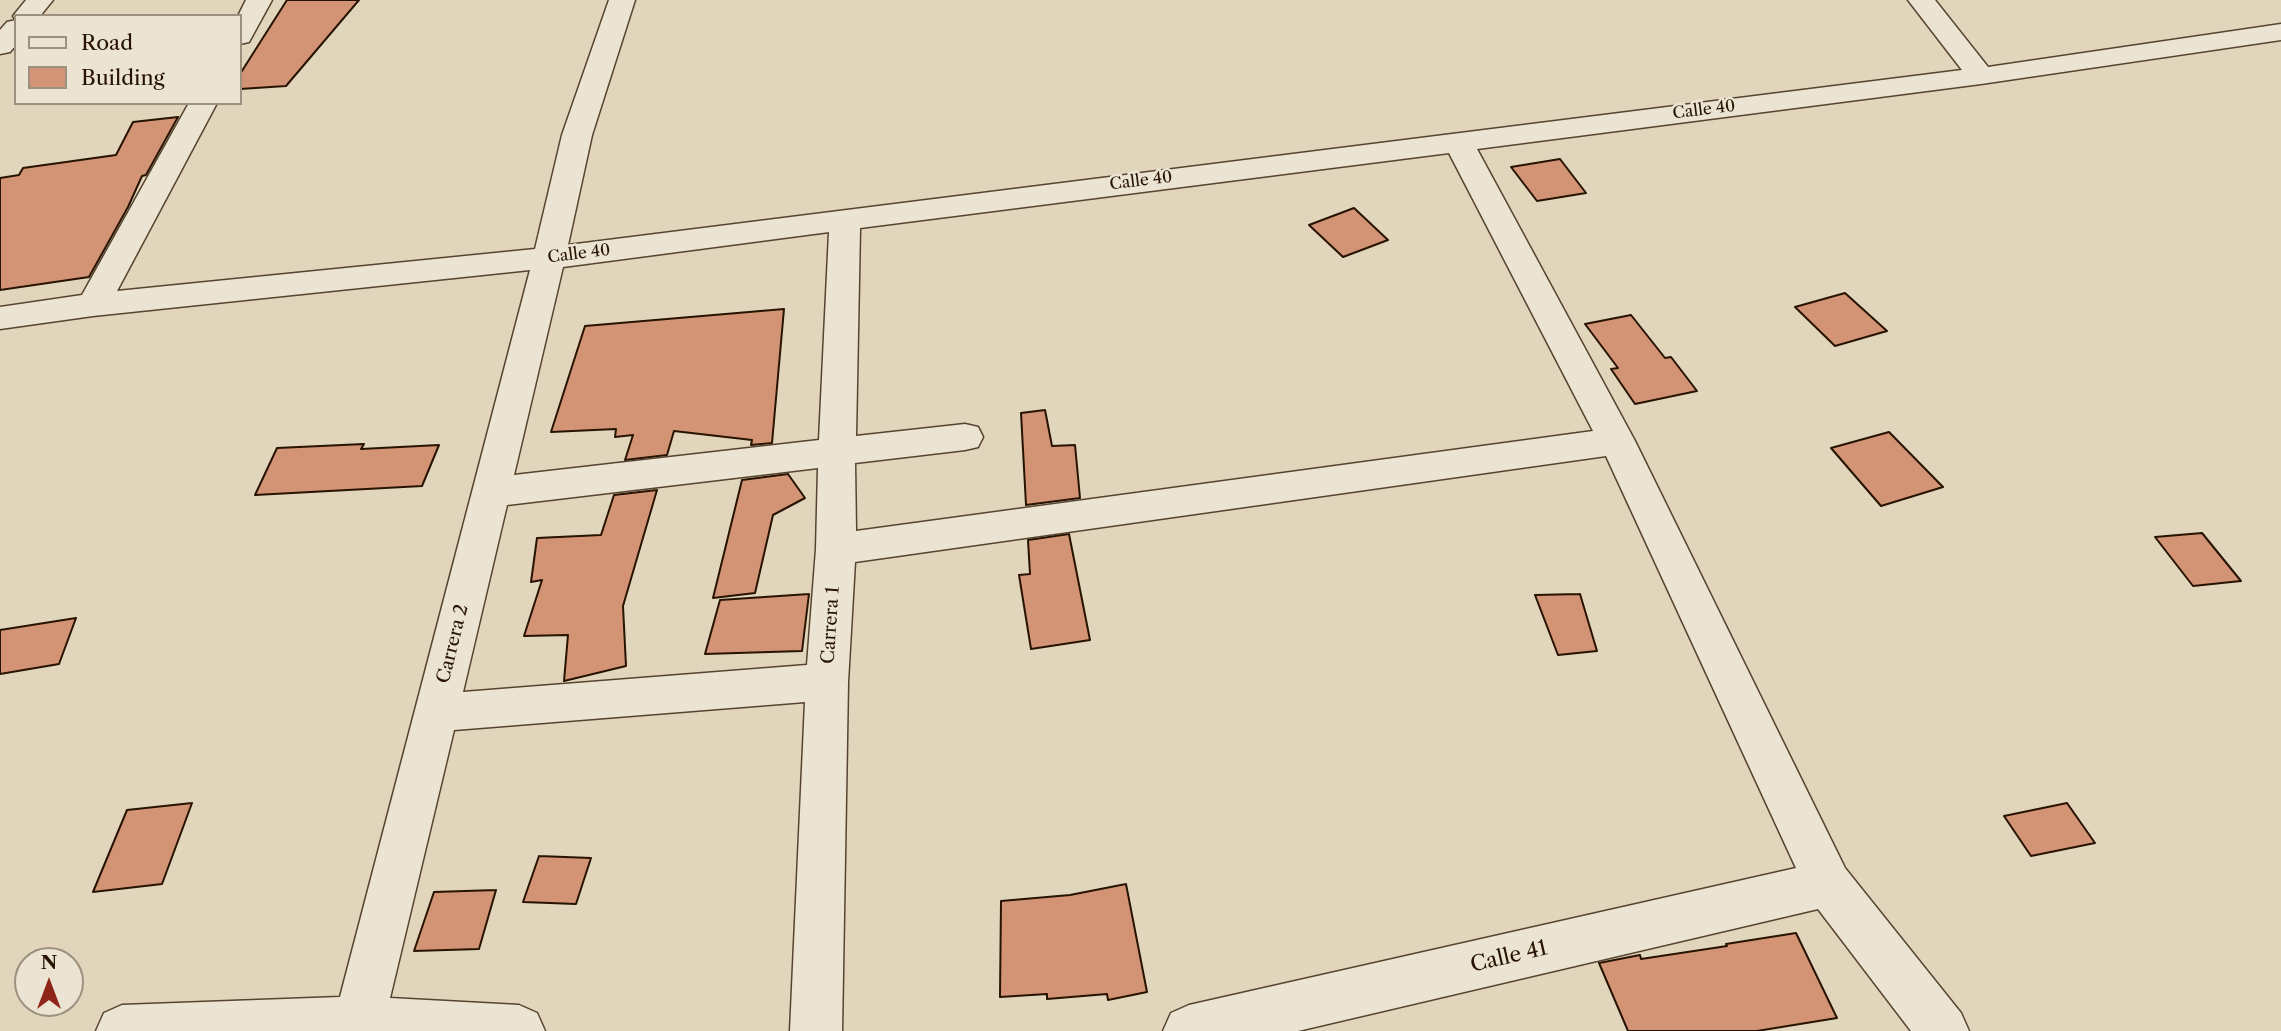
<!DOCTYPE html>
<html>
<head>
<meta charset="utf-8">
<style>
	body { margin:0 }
	#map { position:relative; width:2281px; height:1031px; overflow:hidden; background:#e1d5bb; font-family:"Libre Caslon Text",serif }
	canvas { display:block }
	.legend { position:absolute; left:14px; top:14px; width:228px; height:91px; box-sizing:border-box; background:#ece4d3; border:2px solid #9d907f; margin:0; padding:9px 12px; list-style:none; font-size:21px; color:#271300 }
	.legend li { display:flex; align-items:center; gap:14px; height:35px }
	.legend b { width:35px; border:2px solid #9d907f }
	.north { position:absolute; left:14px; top:947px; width:70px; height:70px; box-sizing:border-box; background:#ece4d3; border:2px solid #9d907f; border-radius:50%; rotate:0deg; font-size:19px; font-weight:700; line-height:28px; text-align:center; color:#271300 }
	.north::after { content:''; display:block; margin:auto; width:24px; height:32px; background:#8f2418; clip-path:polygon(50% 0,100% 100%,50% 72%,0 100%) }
</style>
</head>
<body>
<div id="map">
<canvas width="2281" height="1031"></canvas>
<ul class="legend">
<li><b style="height:9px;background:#ece4d3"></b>Road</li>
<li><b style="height:19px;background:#d29474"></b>Building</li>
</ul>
<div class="north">N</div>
</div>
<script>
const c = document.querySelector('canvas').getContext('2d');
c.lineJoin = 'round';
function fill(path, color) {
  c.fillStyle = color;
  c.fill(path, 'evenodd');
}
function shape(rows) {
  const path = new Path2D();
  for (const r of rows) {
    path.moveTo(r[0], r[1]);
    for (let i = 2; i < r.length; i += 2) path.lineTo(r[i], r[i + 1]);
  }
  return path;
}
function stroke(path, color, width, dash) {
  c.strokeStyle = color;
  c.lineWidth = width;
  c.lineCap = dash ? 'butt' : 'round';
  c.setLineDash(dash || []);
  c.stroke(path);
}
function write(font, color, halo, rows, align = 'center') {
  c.font = font + ' "Libre Caslon Text",serif';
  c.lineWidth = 5;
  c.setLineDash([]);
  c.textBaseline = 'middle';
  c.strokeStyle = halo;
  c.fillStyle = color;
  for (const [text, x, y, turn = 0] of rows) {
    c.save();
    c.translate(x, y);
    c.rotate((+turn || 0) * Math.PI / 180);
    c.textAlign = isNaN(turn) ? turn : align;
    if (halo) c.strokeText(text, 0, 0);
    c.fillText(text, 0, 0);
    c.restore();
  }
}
const building = shape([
	[287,0,359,0,286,86,240,89,240,74,287,0],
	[178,117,146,175,142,176,128,207,89,277,0,290,0,178,19,175,23,168,116,155,133,122,178,117],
	[1560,159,1586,193,1537,201,1511,167,1560,159],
	[1354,208,1388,240,1343,257,1309,225,1354,208],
	[1845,293,1887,331,1835,346,1795,307,1845,293],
	[784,309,772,443,751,445,752,440,674,431,667,455,625,460,633,435,615,437,616,429,551,432,585,326,784,309],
	[1631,315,1665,358,1671,357,1697,391,1635,404,1611,369,1618,368,1585,324,1631,315],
	[1045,410,1052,446,1075,445,1080,498,1026,505,1021,413,1045,410],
	[1889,432,1943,487,1881,506,1831,448,1889,432],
	[364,444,361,449,439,445,422,486,255,495,277,448,364,444],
	[788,474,805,498,773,515,755,593,713,598,742,480,788,474],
	[657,490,623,606,626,666,564,681,568,635,524,636,542,580,531,582,537,538,601,535,614,495,657,490],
	[2202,533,2241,581,2193,586,2155,537,2202,533],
	[1069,534,1090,640,1031,649,1019,575,1030,574,1028,540,1069,534],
	[809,594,802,651,705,654,720,600,809,594],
	[1580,594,1597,651,1558,655,1535,595,1580,594],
	[76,618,59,664,0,674,0,630,76,618],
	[192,803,162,884,93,892,127,810,192,803],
	[2067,803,2095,843,2031,856,2004,816,2067,803],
	[539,856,591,858,576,904,523,902,539,856],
	[1126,884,1147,992,1108,1000,1107,994,1047,999,1047,994,1000,997,1001,901,1070,895,1126,884],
	[496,890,479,949,414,951,434,892,496,890],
	[1796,933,1837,1018,1757,1031,1628,1031,1599,963,1640,955,1641,959,1727,946,1726,944,1796,933]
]);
fill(building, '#d29474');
stroke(building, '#271300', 2);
const street = shape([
	[26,0,53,0,40,16,16,16,16,20,13,16,26,0],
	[246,0,272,0,249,42,240,44,240,16,238,16,246,0],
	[609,0,635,0,592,135,568,245,1962,70,1908,0,1935,0,1988,67,2281,24,2281,40,1981,84,1477,149,1635,441,1845,868,1961,1013,1969,1031,1911,1031,1818,909,1298,1031,1163,1031,1171,1013,1189,1005,1796,868,1606,456,855,562,848,682,842,1031,790,1031,805,702,454,730,390,998,519,1005,537,1013,545,1031,96,1031,104,1013,122,1005,340,997,530,270,93,316,0,329,0,307,82,295,189,103,217,103,117,291,535,249,562,135,609,0],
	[1449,153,1593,431,856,531,855,463,965,450,978,447,983,437,978,427,965,424,856,436,860,228,1449,153],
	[829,232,819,440,514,475,563,267,829,232],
	[818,468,816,549,807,665,463,692,507,505,818,468],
	[16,20,16,45,10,52,0,54,0,30,7,22,16,20]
]);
stroke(street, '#56442f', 3);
fill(street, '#ece4d3');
write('16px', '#271300', '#ece4d3', [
	["Calle 40",1704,110,-7],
	["Calle 40",1141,181,-7],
	["Calle 40",579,254,-7]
]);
write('18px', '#271300', '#ece4d3', [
	["Carrera 1",831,625,-86],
	["Carrera 2",453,644,-76]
]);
write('21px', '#271300', '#ece4d3', [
	["Calle 41",1509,957,-13]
]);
</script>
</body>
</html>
